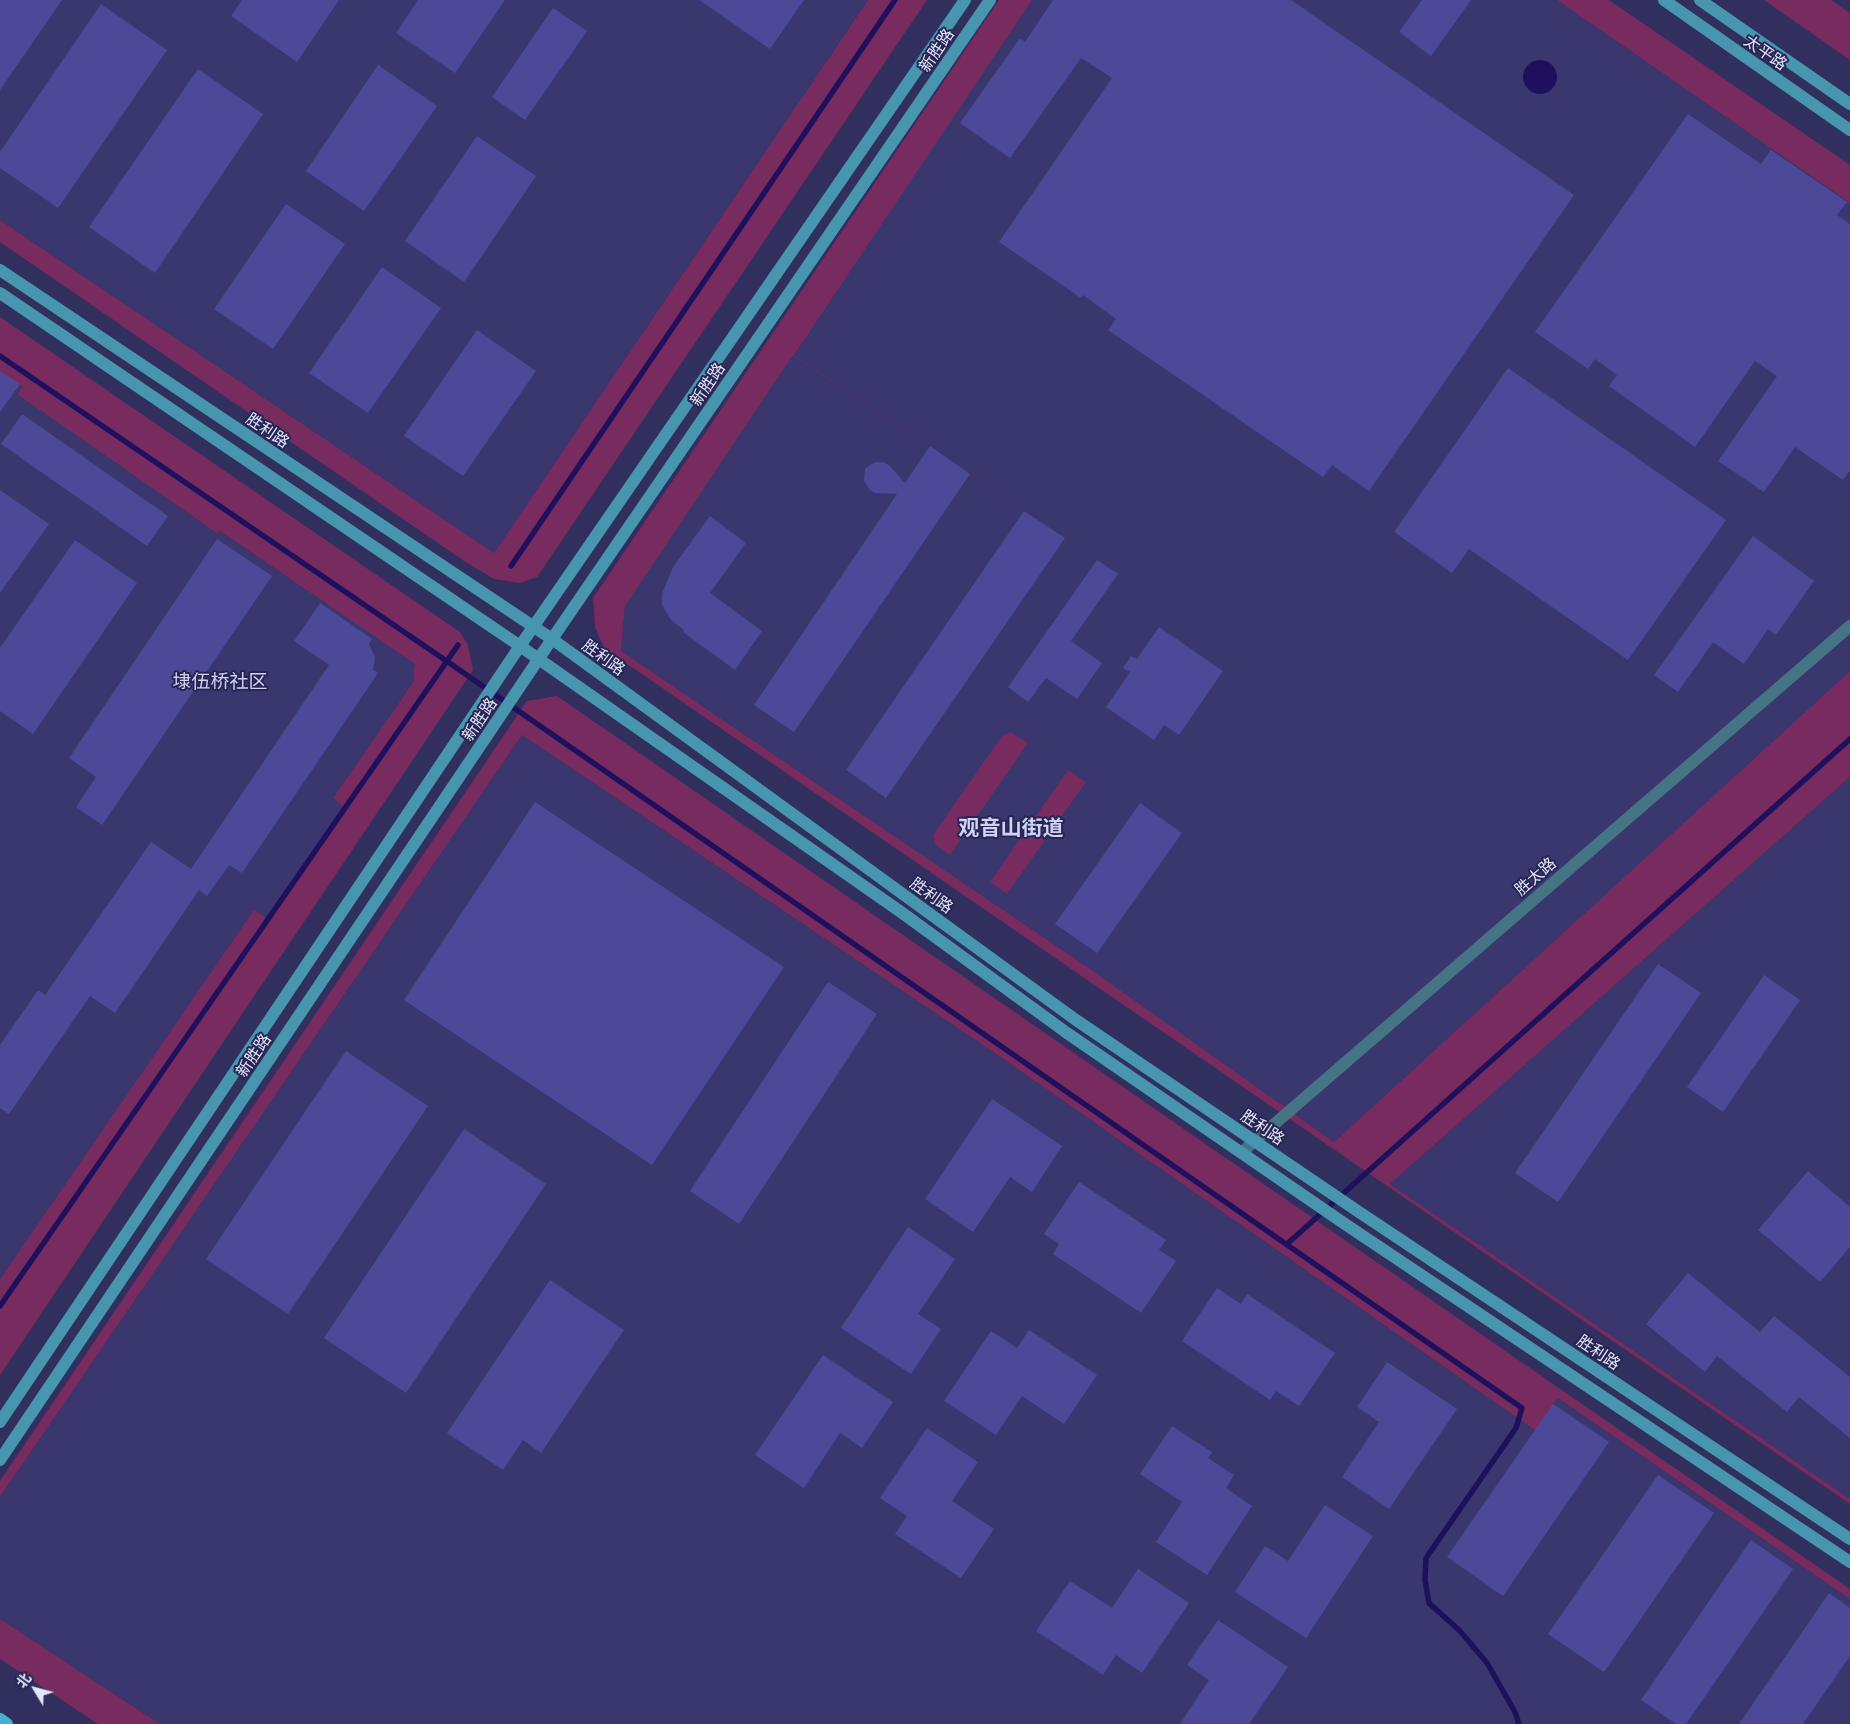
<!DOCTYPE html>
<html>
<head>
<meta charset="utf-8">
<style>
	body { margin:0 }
	#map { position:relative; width:1850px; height:1724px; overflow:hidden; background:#302f5e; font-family:Georgia,"Noto Sans SC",serif }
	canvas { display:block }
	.north { position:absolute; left:10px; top:1664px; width:50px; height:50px; -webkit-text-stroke:4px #272553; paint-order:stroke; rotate:307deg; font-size:14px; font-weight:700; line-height:20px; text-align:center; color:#e3e5fd }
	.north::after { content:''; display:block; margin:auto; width:18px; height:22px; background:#e3e5fd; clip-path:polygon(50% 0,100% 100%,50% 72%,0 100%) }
</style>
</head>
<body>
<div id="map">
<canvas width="1850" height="1724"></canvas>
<div class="north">北</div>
</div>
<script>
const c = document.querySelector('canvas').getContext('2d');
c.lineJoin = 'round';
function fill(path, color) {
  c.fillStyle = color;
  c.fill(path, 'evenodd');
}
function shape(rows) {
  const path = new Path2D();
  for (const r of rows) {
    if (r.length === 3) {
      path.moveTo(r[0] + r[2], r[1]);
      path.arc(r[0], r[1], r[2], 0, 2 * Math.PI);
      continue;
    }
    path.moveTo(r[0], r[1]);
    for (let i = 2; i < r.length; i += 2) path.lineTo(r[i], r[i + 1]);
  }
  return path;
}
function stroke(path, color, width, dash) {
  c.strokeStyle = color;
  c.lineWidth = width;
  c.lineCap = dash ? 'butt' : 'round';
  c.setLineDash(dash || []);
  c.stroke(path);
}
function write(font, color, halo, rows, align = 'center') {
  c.font = font + ' Georgia,"Noto Sans SC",serif';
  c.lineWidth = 4;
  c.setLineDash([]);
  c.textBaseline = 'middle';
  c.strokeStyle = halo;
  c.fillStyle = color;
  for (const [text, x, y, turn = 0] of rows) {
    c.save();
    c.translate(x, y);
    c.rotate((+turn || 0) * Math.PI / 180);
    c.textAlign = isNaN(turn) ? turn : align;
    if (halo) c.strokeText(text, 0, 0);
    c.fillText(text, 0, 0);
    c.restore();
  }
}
fill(shape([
	[0,0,868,0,494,553,0,220],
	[1032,0,1557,0,1850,203,1850,671,1334,1142,1089,968,621,651,625,606,639,582],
	[0,371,23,387,18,394,218,534,220,531,416,664,414,667,414,681,333,798,343,806,267,919,254,911,0,1279],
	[522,735,992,1051,1536,1431,1558,1398,1850,1599,1850,1724,160,1724,0,1619,0,1497],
	[1850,777,1850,1499,1390,1184]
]), '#39376d');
fill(shape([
	[868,0,927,0,537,577,520,583,494,579,467,563,0,242,0,220,494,553],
	[999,0,1032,0,794,355,1119,576,793,355,625,606,621,651,1089,968,1334,1142,1850,671,1850,777,1390,1184,1850,1499,1850,1504,604,648,595,627,593,598],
	[1557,0,1609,0,1850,165,1850,203],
	[1764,0,1831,0,1850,13,1850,60],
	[0,317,460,632,468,645,473,670,0,1375,0,1279,254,910,267,918,343,806,333,798,414,681,414,667,415,664,220,531,218,534,17,394,23,387,0,371],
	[557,696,1850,1589,1850,1599,1558,1398,1536,1431,992,1051,522,735,0,1497,0,1481,527,701],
	[1011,732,1028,743,950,855,935,844,933,835,1002,736],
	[1068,770,1086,782,1007,894,990,882],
	[0,1619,160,1724,98,1724,0,1659]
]), '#772b5f');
fill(shape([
	[1540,77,17]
]), '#1f105d');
stroke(shape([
	[0,356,448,662,1522,1408,1516,1428,1426,1558,1425,1580,1429,1603,1460,1631,1487,1663,1515,1712,1519,1724],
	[511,566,895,0],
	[1287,1244,1850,739],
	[0,1306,458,645]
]), '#1f105d', 5.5);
fill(shape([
	[0,0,62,0,0,90],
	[242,0,339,0,297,62,231,16],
	[418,0,505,0,455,73,396,33],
	[699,0,804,0,770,49],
	[1053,0,1291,0,1574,195,1369,491,1332,465,1323,477,1108,330,1116,319,1083,295,1081,298,999,242,1112,78,1081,58,1010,158,960,123,1020,38,1025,42],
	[1422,0,1471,0,1431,56,1399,32],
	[101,4,167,50,58,208,0,168,0,152],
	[553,8,587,31,525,120,492,97],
	[378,65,437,106,364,211,306,171],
	[198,69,263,114,155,273,89,227],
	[1688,114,1761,164,1771,150,1847,202,1837,215,1850,224,1850,470,1843,480,1795,447,1764,492,1718,461,1777,376,1755,361,1695,447,1609,386,1617,375,1595,359,1588,369,1535,332],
	[477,136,536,176,464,282,405,241],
	[286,204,345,244,273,349,214,309],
	[382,267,441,308,368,413,309,373],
	[477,330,536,371,463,476,404,436],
	[1508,368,1726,520,1628,660,1469,549,1452,573,1394,532],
	[0,371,20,384,0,412],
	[22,414,168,516,147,546,1,444],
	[930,446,970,474,794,732,754,705,897,494,875,493,870,490,864,481,865,469,870,465,876,462,883,462,889,465,905,483],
	[0,490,49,524,0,593],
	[1024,511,1065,538,886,798,846,770],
	[710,516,746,543,710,593,762,631,735,670,683,632,684,630,671,620,662,605,662,594,673,567],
	[1753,536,1814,581,1776,635,1768,629,1744,664,1713,642,1678,692,1654,675],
	[217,539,272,576,102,825,76,807,96,777,69,758],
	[75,540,137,583,33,734,0,711,0,648],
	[1097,560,1118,574,1071,641,1102,663,1077,699,1046,678,1028,702,1008,687],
	[320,603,372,639,369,644,375,657,373,670,378,673,242,873,229,865,207,896,199,890,115,1013,90,996,9,1114,0,1108,0,1045,38,990,45,995,151,842,191,869,329,665,294,641],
	[1159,627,1223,671,1179,735,1164,725,1154,740,1106,707,1130,672,1123,668,1131,656,1137,659],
	[535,802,784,967,652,1165,404,1000],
	[1140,803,1182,833,1097,953,1055,924],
	[1658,964,1701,993,1558,1202,1515,1173],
	[1764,975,1800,1000,1723,1112,1687,1087],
	[828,982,877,1014,739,1224,690,1191],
	[346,1051,428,1106,288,1314,206,1259],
	[992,1099,1062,1146,1032,1192,1010,1177,973,1232,925,1199],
	[464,1129,546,1184,406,1393,324,1338],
	[1808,1171,1850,1207,1850,1247,1820,1282,1758,1230],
	[1079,1182,1166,1240,1159,1250,1176,1261,1141,1313,1053,1254,1059,1244,1044,1234],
	[908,1227,955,1259,918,1314,941,1329,911,1374,841,1328],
	[1688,1273,1760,1332,1774,1316,1850,1377,1850,1438,1799,1397,1787,1412,1717,1356,1705,1372,1646,1324],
	[550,1280,624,1330,541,1453,523,1440,503,1470,447,1433],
	[1217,1288,1241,1304,1247,1294,1335,1353,1299,1406,1276,1391,1270,1400,1182,1341],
	[1029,1330,1097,1375,1064,1424,1022,1396,996,1435,944,1401,991,1331,1017,1348],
	[823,1355,893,1402,862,1448,840,1433,804,1488,755,1455],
	[1387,1362,1457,1409,1389,1509,1342,1477,1379,1422,1357,1407],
	[1553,1404,1609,1442,1503,1596,1447,1557],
	[1172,1426,1212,1452,1208,1458,1234,1475,1226,1488,1252,1506,1207,1575,1156,1542,1182,1502,1140,1474],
	[927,1428,978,1462,952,1501,994,1529,961,1578,895,1534,907,1516,880,1498],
	[1658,1475,1714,1513,1604,1672,1548,1634],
	[1325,1505,1373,1536,1306,1638,1235,1592,1265,1546,1288,1561],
	[1751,1540,1793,1569,1686,1724,1676,1724,1641,1700],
	[1138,1569,1189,1603,1142,1673,1116,1655,1103,1675,1036,1631,1070,1581,1112,1608],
	[1829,1593,1850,1608,1850,1656,1803,1724,1739,1724],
	[1218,1620,1288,1667,1249,1724,1180,1724,1209,1680,1187,1665]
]), '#4c4998');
stroke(shape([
	[1242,1152,1850,626]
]), '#457484', 12);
stroke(shape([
	[1664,0,1850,130],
	[1700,0,1850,104],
	[0,270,552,639,1076,1020,1356,1210,1850,1539],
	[0,293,520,646,901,912,1067,1033,1345,1224,1850,1562],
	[0,1422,520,646,965,0],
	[0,1460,552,639,990,0]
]), '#4795af', 12);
stroke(shape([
	[0,1719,7,1724]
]), '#45afd0', 12);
write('16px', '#e3e5fd', '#272553', [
	["新胜路",936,50,-56],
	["太平路",1766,52,35],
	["新胜路",707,384,-56],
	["胜利路",268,430,34],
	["胜利路",604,657,36],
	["新胜路",479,719,-56],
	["胜太路",1535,876,-41],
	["胜利路",932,895,36],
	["新胜路",253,1055,-56],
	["胜利路",1263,1127,34],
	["胜利路",1599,1352,34]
]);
write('19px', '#cfd2f5', '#272553', [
	["埭伍桥社区",220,681]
]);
write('bold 21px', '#cfd2f5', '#272553', [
	["观音山街道",1011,827]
]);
</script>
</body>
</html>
